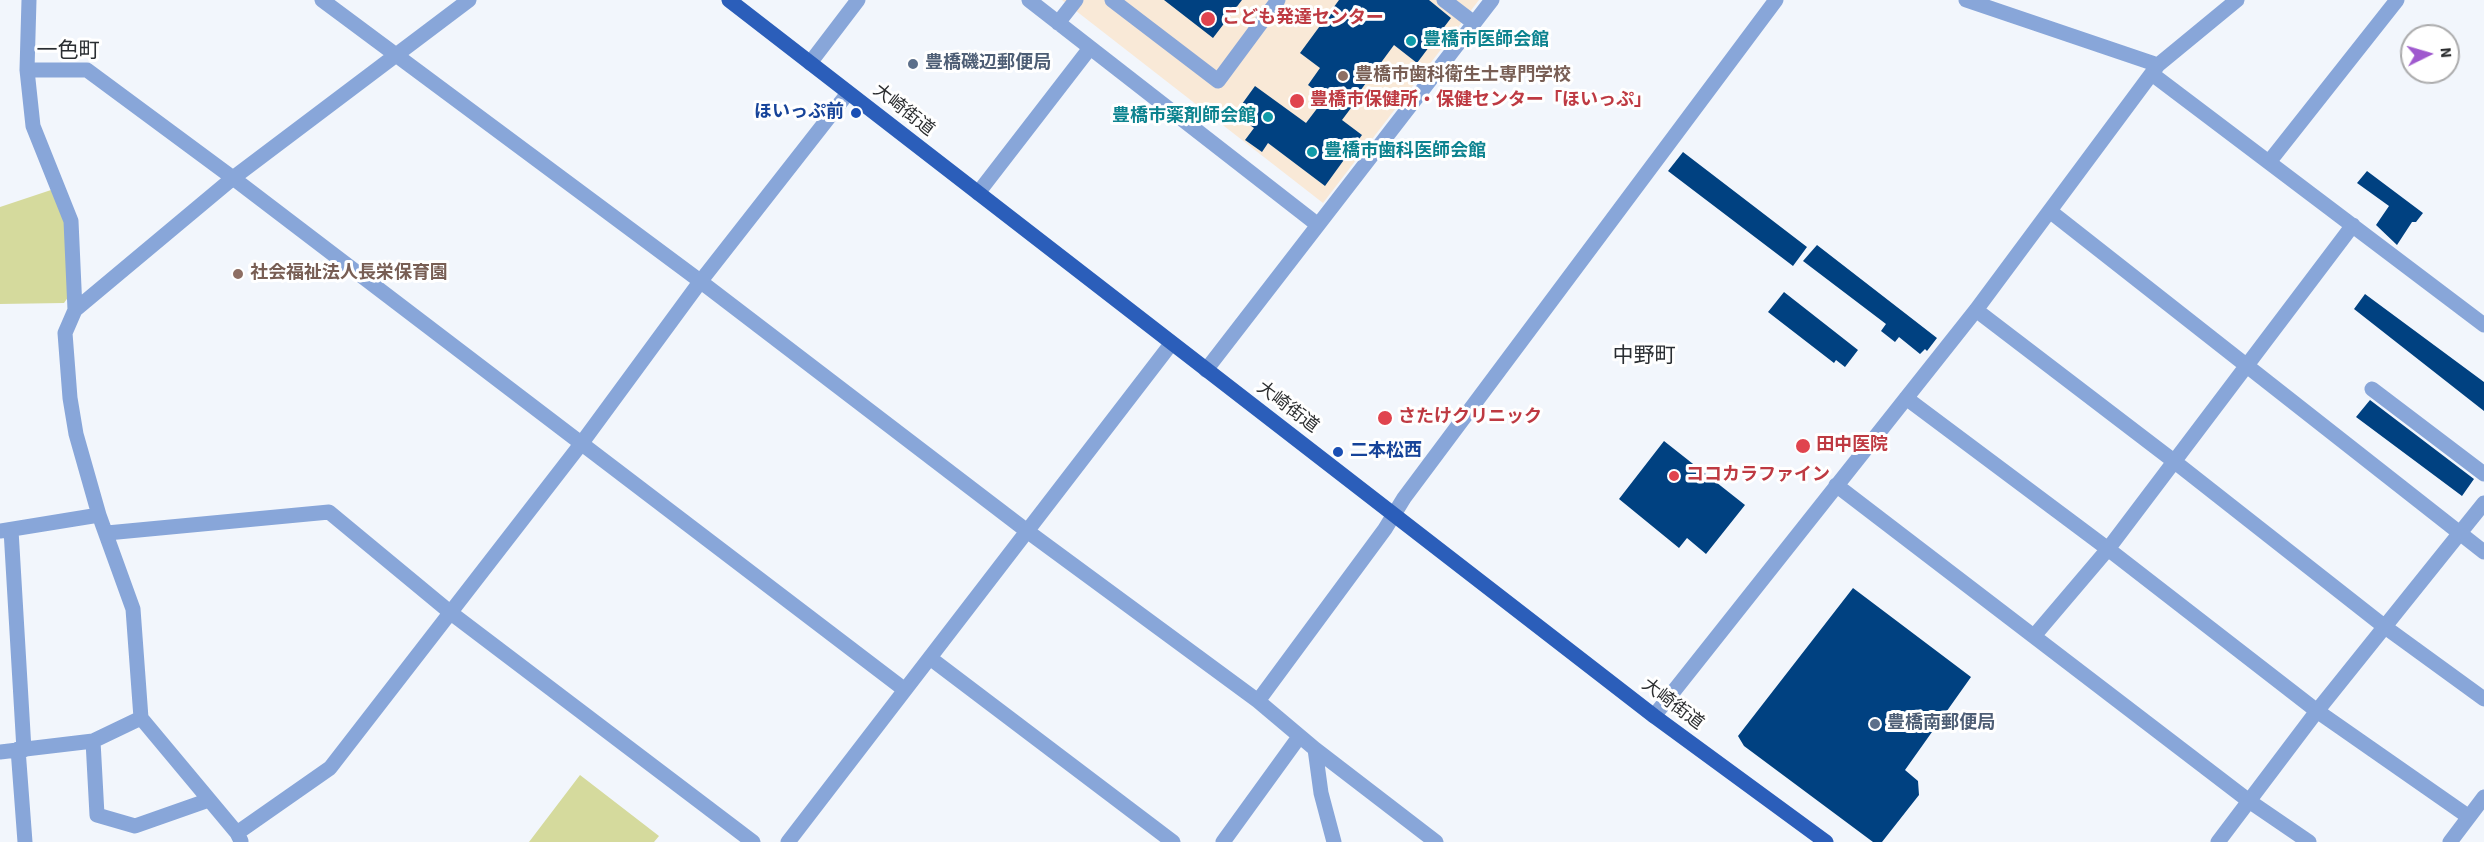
<!DOCTYPE html>
<html>
<head>
<meta charset="utf-8">
<style>
	body { margin:0 }
	#map { position:relative; width:2484px; height:842px; overflow:hidden; background:#f2f6fc; font-family:"Source Sans 3",sans-serif }
	canvas { display:block }
	.north { position:absolute; left:2400px; top:24px; width:60px; height:60px; box-sizing:border-box; background:#fff; border:2px solid #ababac; border-radius:50%; rotate:85deg; font-size:16px; font-weight:700; line-height:24px; text-align:center; color:#2c2e30 }
	.north::after { content:''; display:block; margin:auto; width:21px; height:27px; background:#9f59ce; clip-path:polygon(50% 0,100% 100%,50% 72%,0 100%) }
</style>
</head>
<body>
<div id="map">
<canvas width="2484" height="842"></canvas>
<div class="north">N</div>
</div>
<script>
const c = document.querySelector('canvas').getContext('2d');
c.lineJoin = 'round';
function fill(path, color) {
  c.fillStyle = color;
  c.fill(path, 'evenodd');
}
function shape(rows) {
  const path = new Path2D();
  for (const r of rows) {
    path.moveTo(r[0], r[1]);
    for (let i = 2; i < r.length; i += 2) path.lineTo(r[i], r[i + 1]);
  }
  return path;
}
function stroke(path, color, width, dash) {
  c.strokeStyle = color;
  c.lineWidth = width;
  c.lineCap = dash ? 'butt' : 'round';
  c.setLineDash(dash || []);
  c.stroke(path);
}
function write(font, color, halo, rows, align = 'center') {
  c.font = font + ' "Source Sans 3","Noto Sans JP",sans-serif';
  c.lineWidth = 6;
  c.setLineDash([]);
  c.textBaseline = 'middle';
  c.strokeStyle = halo;
  c.fillStyle = color;
  for (const [text, x, y, turn = 0] of rows) {
    c.save();
    c.translate(x, y);
    c.rotate((+turn || 0) * Math.PI / 180);
    c.textAlign = isNaN(turn) ? turn : align;
    if (halo) c.strokeText(text, 0, 0);
    c.fillText(text, 0, 0);
    c.restore();
  }
}
fill(shape([
	[1062,0,1479,0,1323,203]
]), '#f9e9d7');
fill(shape([
	[51,190,65,222,69,296,64,303,0,304,0,207],
	[580,775,659,836,654,842,529,842]
]), '#d5da9d');
fill(shape([
	[1164,0,1242,0,1213,38],
	[1339,0,1429,0,1451,18,1417,63,1394,45,1349,106,1351,108,1342,120,1362,135,1325,186,1268,143,1262,152,1245,140,1254,128,1244,121,1252,111,1242,104,1255,86,1306,123,1325,98,1308,85,1320,68,1300,53],
	[1683,152,1807,247,1793,266,1668,171],
	[2367,171,2423,213,2416,222,2412,222,2397,245,2376,225,2389,206,2357,183],
	[1817,245,1937,338,1927,351,1925,349,1920,354,1899,337,1895,342,1881,331,1886,324,1803,261],
	[1784,292,1858,350,1845,367,1836,360,1834,363,1768,312],
	[2365,294,2484,382,2484,411,2354,309],
	[2370,400,2474,479,2462,496,2356,417],
	[1664,441,1745,505,1706,554,1687,538,1679,548,1619,499],
	[1853,588,1971,677,1905,770,1918,781,1919,795,1882,842,1873,842,1744,746,1738,736]
]), '#004181');
stroke(shape([
	[29,0,27,70,33,126,71,221,75,310,233,178,469,0],
	[322,0,696,278,1027,531,1258,701,1315,749,1321,793,1334,842],
	[1029,0,1318,225],
	[1112,0,1218,81,1278,0],
	[1444,0,1474,23],
	[1966,0,2158,65],
	[1058,23,1076,0],
	[810,63,858,0],
	[27,70,87,70,233,178,905,690],
	[2152,74,2484,325],
	[2269,162,2397,0],
	[978,193,1090,48],
	[2051,212,2484,552],
	[75,310,65,333,70,398,76,434,99,515,133,609,141,718],
	[1976,310,2175,462,2385,627,2484,699],
	[1206,370,1492,0],
	[2372,389,2484,474],
	[1906,398,2108,549,2317,711,2469,817],
	[1836,485,2249,801,2309,842],
	[11,530,24,750],
	[0,531,99,515],
	[107,533,329,512,451,613,753,842],
	[2034,636,2108,549,2353,225],
	[930,658,1173,842],
	[1258,701,1385,529,1404,498,1776,0],
	[1654,716,1976,310,2158,65,2237,0],
	[93,741,97,815,135,826,209,800],
	[18,749,25,842],
	[1315,749,1436,842],
	[0,752,93,741,141,718,237,833,241,841],
	[237,833,330,768,581,444,700,282,848,93],
	[788,842,1171,344],
	[1223,842,1299,737],
	[2218,842,2317,711,2484,503],
	[2450,842,2484,797]
]), '#88a6d9', 15);
stroke(shape([
	[729,0,1654,716,1826,842]
]), '#2b5eba', 15);
for (const [x, y, r, color] of [
	[1208,19,8,"#e0444e"],
	[1411,41,6,"#0f9aa8"],
	[913,64,6,"#5c6f8a"],
	[1343,76,6,"#8d6e63"],
	[1297,101,8,"#e0444e"],
	[856,113,6,"#1a4fb4"],
	[1268,117,6,"#0f9aa8"],
	[1312,152,6,"#0f9aa8"],
	[238,274,6,"#8d6e63"],
	[1385,418,8,"#e0444e"],
	[1803,446,8,"#e0444e"],
	[1338,452,6,"#1a4fb4"],
	[1674,476,6,"#e0444e"],
	[1875,724,6,"#5c6f8a"]
]) {
  const dot = new Path2D();
  dot.arc(x, y, r, 0, 2 * Math.PI);
  c.fillStyle = color;
  c.fill(dot);
  stroke(dot, '#fff', 2);
}
write('bold 18px', '#be3a42', '#fff', [
	["こども発達センター",1222,19],
	["豊橋市保健所・保健センター「ほいっぷ」",1310,101],
	["さたけクリニック",1398,418],
	["田中医院",1816,446],
	["ココカラファイン",1686,476]
], 'left');
write('bold 18px', '#0d838f', '#fff', [
	["豊橋市医師会館",1423,41],
	["豊橋市薬剤師会館",1256,117,"right"],
	["豊橋市歯科医師会館",1324,152]
], 'left');
write('bold 18px', '#4e5e75', '#fff', [
	["豊橋磯辺郵便局",925,64],
	["豊橋南郵便局",1887,724]
], 'left');
write('bold 18px', '#785e54', '#fff', [
	["豊橋市歯科衛生士専門学校",1355,76],
	["社会福祉法人長栄保育園",250,274]
], 'left');
write('18px', '#2c2e30', '#fff', [
	["大崎街道",903,111,38],
	["大崎街道",1287,408,37],
	["大崎街道",1672,705,37]
]);
write('bold 18px', '#164399', '#fff', [
	["ほいっぷ前",844,113],
	["二本松西",1350,452,"left"]
], 'right');
write('21px', '#2a2e32', '#fff', [
	["一色町",68,52],
	["中野町",1644,357]
]);
</script>
</body>
</html>
